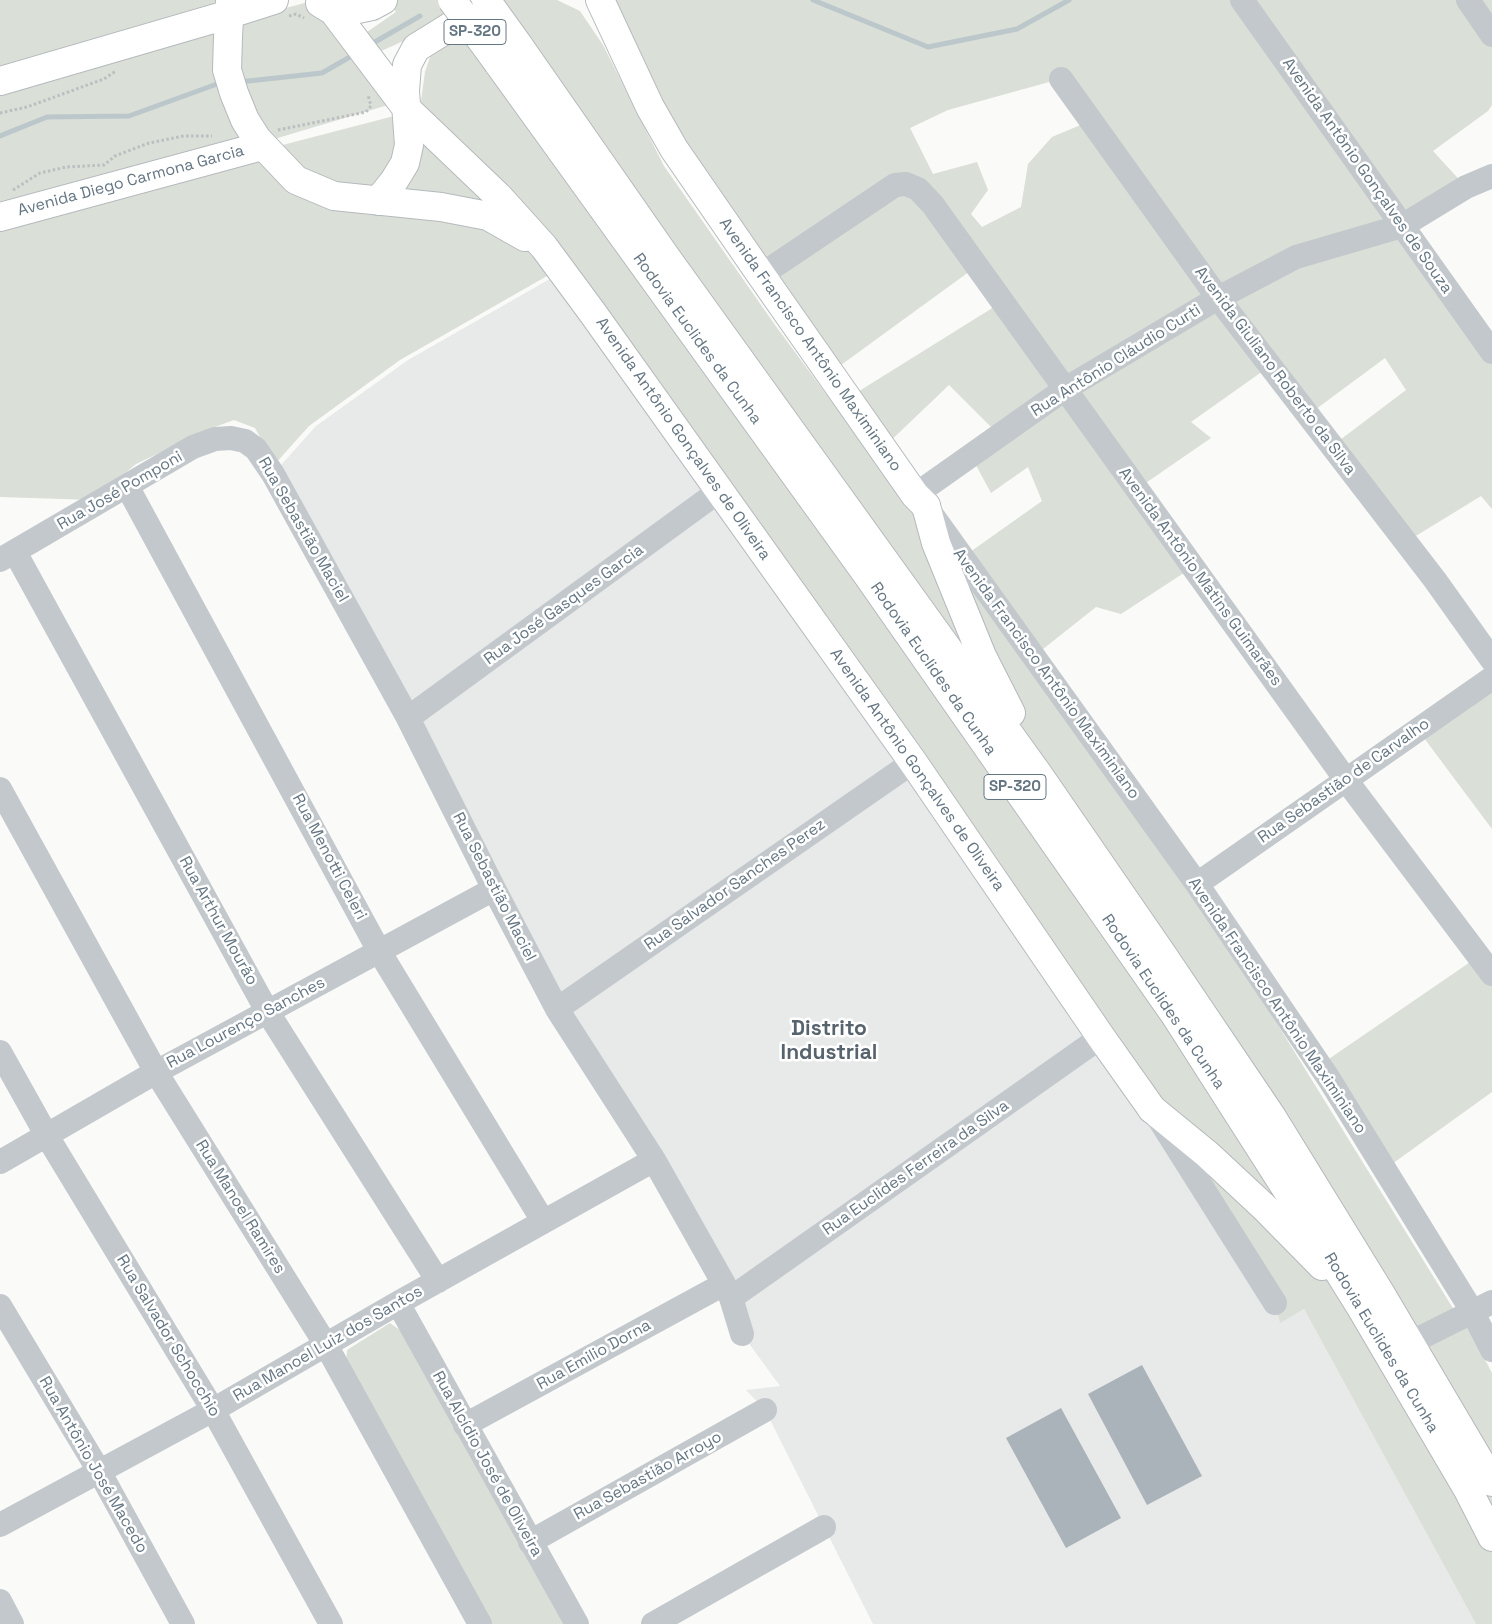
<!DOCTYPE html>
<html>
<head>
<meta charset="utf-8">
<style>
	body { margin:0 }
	canvas { display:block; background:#fafaf8 }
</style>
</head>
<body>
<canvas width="1492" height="1624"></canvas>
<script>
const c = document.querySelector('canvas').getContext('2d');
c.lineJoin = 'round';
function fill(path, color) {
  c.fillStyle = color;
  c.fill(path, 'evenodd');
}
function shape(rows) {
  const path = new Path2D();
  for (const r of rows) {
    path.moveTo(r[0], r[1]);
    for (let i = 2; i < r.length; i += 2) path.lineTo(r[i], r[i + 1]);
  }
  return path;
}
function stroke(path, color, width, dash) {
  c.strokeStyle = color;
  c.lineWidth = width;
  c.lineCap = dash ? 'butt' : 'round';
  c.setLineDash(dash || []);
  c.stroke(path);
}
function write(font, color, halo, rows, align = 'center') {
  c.font = font + ' "Space Grotesk",sans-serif';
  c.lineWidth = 5;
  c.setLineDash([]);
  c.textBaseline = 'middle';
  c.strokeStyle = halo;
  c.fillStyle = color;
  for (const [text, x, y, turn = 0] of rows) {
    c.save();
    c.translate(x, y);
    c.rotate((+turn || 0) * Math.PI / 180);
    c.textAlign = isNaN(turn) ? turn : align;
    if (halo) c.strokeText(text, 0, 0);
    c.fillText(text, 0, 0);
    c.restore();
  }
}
fill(shape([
	[562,272,1275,1303,1280,1322,1304,1309,1476,1624,873,1624,765,1410,746,1390,780,1386,742,1334,273,474,316,426,408,360]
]), '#e8e9e9');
fill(shape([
	[0,0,245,0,0,72],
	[388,0,557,0,580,11,603,45,664,166,775,325,936,543,961,572,1242,967,1459,1318,1470,1331,1492,1373,1492,1624,1476,1624,1304,1309,1280,1323,1275,1303,661,383,572,264,425,113,421,101,425,72,430,57,417,35,379,52,362,38,367,32,396,12],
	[600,0,1492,0,1492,105,1488,111,1433,151,1466,187,1402,226,1492,352,1492,509,1481,496,1406,542,1332,446,1406,390,1385,358,1308,415,1270,366,1191,422,1211,438,1137,489,1193,567,1121,614,1096,607,1033,657,963,557,1042,501,1028,467,991,493,971,456,999,435,949,385,883,448,848,398,1002,302,977,266,830,373,761,275],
	[1060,79,1090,121,1052,137,1028,164,1021,207,982,227,971,214,988,190,977,162,933,174,910,128,948,110],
	[308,2,338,30,388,105,141,179,144,181,398,115,554,272,400,360,309,426,275,464,255,428,234,420,212,428,136,464,93,500,0,497,0,86],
	[1492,678,1492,829,1418,730],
	[1479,956,1492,974,1492,1092,1385,1169,1320,1065],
	[390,1323,405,1334,564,1624,491,1624,346,1363,347,1350]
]), '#dadfd7');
stroke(shape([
	[813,0,928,47,1017,29,1069,0],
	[368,46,420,16],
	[239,82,322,73,355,54],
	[0,136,47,117,129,116,217,84,223,84]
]), '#bbc7cb', 5);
fill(shape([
	[1142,1365,1202,1476,1147,1505,1088,1394],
	[1061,1408,1121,1518,1066,1548,1006,1438]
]), '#aab3b9');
const major = shape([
	[230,0,228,37,227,70,234,93,245,120,257,139,296,180,334,196,441,207,488,216,525,237],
	[325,0,407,109,498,196,544,247,592,312,913,762,1101,1037,1152,1109],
	[600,0,650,107,674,149,761,275,915,495,926,506],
	[320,3,330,9,353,10,372,6,383,0],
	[0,81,230,14,274,0],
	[378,201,394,181,405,163,409,145,405,91,407,65,416,48,485,5],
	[0,217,262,146]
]);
const highway = shape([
	[519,46,666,257,1038,774,1162,954,1272,1117,1381,1294,1492,1482],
	[498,63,866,573,1175,1015,1317,1237,1360,1306,1468,1490,1492,1537],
	[926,506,936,543,982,656,1011,713],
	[1152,1109,1207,1154,1264,1207,1322,1266]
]);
stroke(major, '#b5babe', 30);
stroke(highway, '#b4b9bd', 30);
stroke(shape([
	[289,16,296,14,304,18],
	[0,113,27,107,104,79,116,71],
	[278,130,366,112,371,106,368,95],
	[13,190,40,173,66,167,104,165,115,156,149,143,184,136,212,136]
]), '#bbbfc2', 3, [2.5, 2.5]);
stroke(shape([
	[1242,0,1492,352],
	[1468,0,1492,35],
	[1061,79,1218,298,1435,580,1492,660],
	[761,275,895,185,906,184,918,189,933,205,1346,780,1492,974],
	[127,486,379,951,543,1221],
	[915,495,1065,389,1218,298,1296,257,1402,226,1466,187,1492,176],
	[930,512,1197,884,1329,1079,1472,1311,1492,1350],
	[15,552,267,1011,438,1281],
	[0,560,193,447,215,439,231,438,245,441,256,449,273,474,408,718,494,889,557,1009,654,1160,724,1284,731,1298,742,1334],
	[408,718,719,491],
	[0,789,156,1072,326,1345,480,1624],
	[1197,884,1492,678],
	[557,1009,913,762],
	[0,1052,47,1136,213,1410,331,1624],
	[1159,1119,1275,1303],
	[0,1162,156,1072,494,889],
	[731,1298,1101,1037],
	[398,1303,577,1624],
	[0,1306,99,1471,183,1624],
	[1410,1343,1492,1302],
	[465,1425,724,1284],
	[0,1525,213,1410,398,1303,654,1160],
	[530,1542,765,1410],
	[0,1601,12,1624],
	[653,1624,824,1527]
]), '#c3c8cc', 24);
stroke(major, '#fff', 28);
stroke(highway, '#fff', 28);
const highwayBridge = shape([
	[452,0,498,63],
	[486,0,519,46]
]);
stroke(highwayBridge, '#b4b9bd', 30, []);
stroke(highwayBridge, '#fff', 28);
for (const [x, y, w] of [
	[475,32,62],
	[1015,787,62]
]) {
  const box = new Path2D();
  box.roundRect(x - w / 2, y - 12.5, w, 25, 4);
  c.fillStyle = '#fff';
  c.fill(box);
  stroke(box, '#657683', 1);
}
write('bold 15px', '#657683', null, [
	["SP-320",475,32],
	["SP-320",1015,787]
]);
write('16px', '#657683', '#fff', [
	["Avenida Antônio Gonçalves de Souza",1367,176,55],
	["Avenida Diego Carmona Garcia",131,181,-15],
	["Rodovia Euclides da Cunha",697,339,54],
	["Avenida Francisco Antônio Maximiniano",810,345,55],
	["Rua Antônio Cláudio Curti",1116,361,-32],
	["Avenida Giuliano Roberto da Silva",1275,371,53],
	["Avenida Antônio Gonçalves de Oliveira",683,439,55],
	["Rua José Pomponi",120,491,-30],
	["Rua Sebastião Maciel",303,530,60],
	["Avenida Antônio Matins Guimarães",1200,577,54],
	["Rua José Gasques Garcia",564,605,-36],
	["Rodovia Euclides da Cunha",933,669,55],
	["Avenida Francisco Antônio Maximiniano",1046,674,54],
	["Avenida Antônio Gonçalves de Oliveira",917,770,55],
	["Rua Sebastião de Carvalho",1344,781,-35],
	["Rua Menotti Celeri",329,857,62],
	["Rua Salvador Sanches Perez",735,885,-35],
	["Rua Sebastião Maciel",494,887,63],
	["Rua Arthur Mourão",218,921,61],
	["Rodovia Euclides da Cunha",1163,1002,56],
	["Avenida Francisco Antônio Maximiniano",1277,1006,56],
	["Rua Lourenço Sanches",246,1023,-28],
	["Rua Euclides Ferreira da Silva",916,1168,-35],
	["Rua Manoel Ramires",240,1207,58],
	["Rua Salvador Schocchio",168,1336,59],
	["Rodovia Euclides da Cunha",1381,1343,59],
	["Rua Manoel Luiz dos Santos",328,1344,-30],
	["Rua Emilio Dorna",594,1355,-29],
	["Rua Alcídio José de Oliveira",487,1464,61],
	["Rua Antônio José Macedo",93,1465,60],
	["Rua Sebastião Arroyo",648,1476,-29]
]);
write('bold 21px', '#57646e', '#fff', [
	["Distrito",829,1029],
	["Industrial",829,1053]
]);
</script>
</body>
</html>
